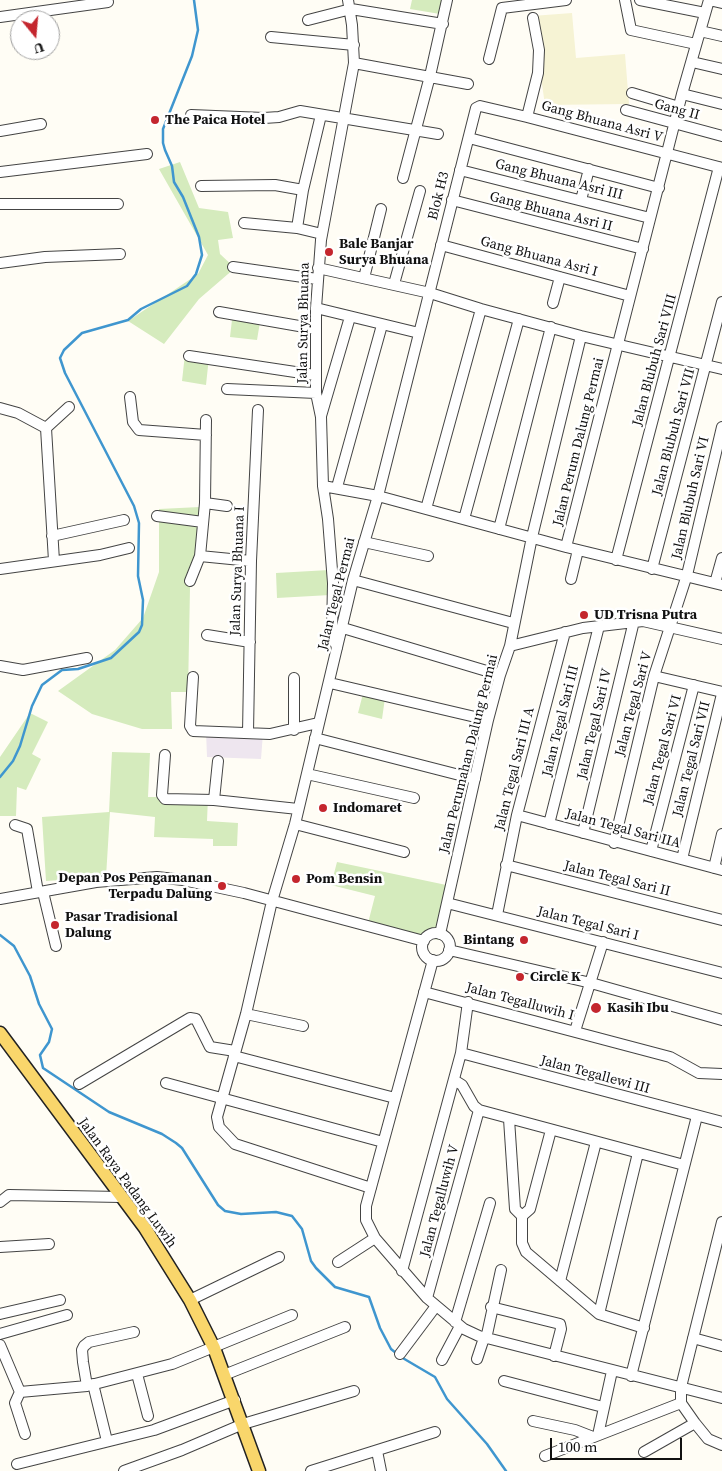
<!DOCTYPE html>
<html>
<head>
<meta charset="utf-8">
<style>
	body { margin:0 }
	#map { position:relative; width:722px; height:1471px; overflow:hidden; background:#fffdf5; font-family:"Source Serif 4",serif }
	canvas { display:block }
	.north { position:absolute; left:10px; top:10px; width:50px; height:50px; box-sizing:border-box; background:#fff; border:1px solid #a0a0a0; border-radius:50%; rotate:163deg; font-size:14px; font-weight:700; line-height:20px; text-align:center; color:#111 }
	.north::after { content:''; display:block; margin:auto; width:18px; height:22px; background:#c4262e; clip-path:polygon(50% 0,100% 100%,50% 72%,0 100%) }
	.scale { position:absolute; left:550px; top:1438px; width:132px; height:22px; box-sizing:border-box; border:2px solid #111; border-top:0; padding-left:6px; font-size:15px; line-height:18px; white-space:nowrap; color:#111; -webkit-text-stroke:4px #fff; paint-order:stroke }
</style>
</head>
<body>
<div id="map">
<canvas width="722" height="1471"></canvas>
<div class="north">U</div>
<div class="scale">100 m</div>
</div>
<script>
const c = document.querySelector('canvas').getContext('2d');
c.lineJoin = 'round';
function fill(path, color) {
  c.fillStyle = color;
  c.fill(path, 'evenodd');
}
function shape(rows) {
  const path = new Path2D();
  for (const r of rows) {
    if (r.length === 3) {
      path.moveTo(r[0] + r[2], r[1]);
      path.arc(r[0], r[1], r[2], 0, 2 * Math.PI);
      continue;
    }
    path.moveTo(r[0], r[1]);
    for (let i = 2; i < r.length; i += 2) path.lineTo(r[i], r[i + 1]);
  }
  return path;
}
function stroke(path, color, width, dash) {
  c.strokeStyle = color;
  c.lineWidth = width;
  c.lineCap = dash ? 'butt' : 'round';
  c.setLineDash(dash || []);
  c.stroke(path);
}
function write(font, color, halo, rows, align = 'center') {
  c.font = font + ' "Source Serif 4",serif';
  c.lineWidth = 5;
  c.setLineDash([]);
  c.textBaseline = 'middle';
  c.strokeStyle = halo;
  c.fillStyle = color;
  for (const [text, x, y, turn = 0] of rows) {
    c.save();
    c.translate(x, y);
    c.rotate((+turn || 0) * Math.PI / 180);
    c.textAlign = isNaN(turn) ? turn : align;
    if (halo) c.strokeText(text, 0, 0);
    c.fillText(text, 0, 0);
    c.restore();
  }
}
fill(shape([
	[206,731,263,733,261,759,207,757]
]), '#eee6ef');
fill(shape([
	[572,13,576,58,625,54,629,104,545,105,532,16]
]), '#f6f3d4');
fill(shape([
	[412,0,444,0,440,14,410,9],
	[180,162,199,208,228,212,233,238,218,240,220,254,235,268,199,299,164,344,128,321,198,274,208,255,159,169],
	[233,311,261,316,257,340,230,337],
	[185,354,209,357,206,385,182,381],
	[200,507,202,539,190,588,188,692,171,692,172,729,142,729,92,714,58,691,115,650,143,618,159,572,159,509],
	[329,570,330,595,277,598,276,573],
	[365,686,386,691,382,719,358,713],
	[30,713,48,722,32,754,41,759,26,790,17,787,16,816,0,816,0,757],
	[112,752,150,753,148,797,208,797,207,821,238,823,237,846,213,846,213,839,154,837,155,817,110,812,106,877,46,881,42,817,109,812],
	[337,862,451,886,438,940,368,923,375,896,331,885]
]), '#d5ebbd');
stroke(shape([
	[0,777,13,761,20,746,32,706,42,685,62,670,78,669,111,658,139,632,142,625,143,600,138,576,139,523,134,506,65,373,60,358,64,350,82,333,128,320,141,309,187,286,196,274,202,255,199,237,183,197,174,182,172,166,165,150,163,143,163,129,192,56,198,30,194,0],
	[0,935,14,946,30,976,39,1004,52,1029,49,1042,40,1055,43,1068,109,1112,162,1134,176,1143,182,1148,218,1205,225,1211,241,1214,276,1212,292,1216,302,1229,311,1261,316,1268,335,1287,369,1297,380,1328,391,1349,396,1353],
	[401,1357,435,1377,447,1399,487,1444,506,1471]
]), '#3f96cf', 2.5);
const minor = shape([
	[625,0,631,30,696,44],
	[640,0,705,13],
	[709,0,722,3],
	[0,17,108,2],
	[308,20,351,9,443,24],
	[700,31,722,36],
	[271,37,354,45],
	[489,59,502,8,566,0],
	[692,62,722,69],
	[354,63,468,84],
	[632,93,679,107],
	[682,94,722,104],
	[626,110,722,136],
	[191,115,264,118,279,117,300,111,438,134],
	[527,117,538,73,539,50,533,18],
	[0,131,41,124],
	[469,138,659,188],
	[460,170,650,218],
	[0,172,147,154],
	[403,178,430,76,447,0],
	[201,186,275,185,303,190],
	[452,200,643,249],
	[581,200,589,169],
	[0,204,118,204],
	[244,223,297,228,322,234],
	[297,228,303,190,321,115],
	[441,245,630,296],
	[0,263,45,257,120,254],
	[233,267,317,279],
	[318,268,430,293,481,309,581,336,722,369],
	[364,278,381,209],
	[394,284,420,191],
	[553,303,560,277],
	[316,308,419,333],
	[219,312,316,329],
	[189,356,315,375],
	[227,389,316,393],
	[130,397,133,422,139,430,206,435],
	[0,408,18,413,46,428,54,561],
	[321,416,350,317],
	[206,420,205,503,200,556,251,561],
	[46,428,69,407],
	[323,486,378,496,566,547,722,585],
	[337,487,382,325],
	[205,503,227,506],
	[426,509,481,309],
	[157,516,203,522],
	[464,519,519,319],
	[499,529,551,327],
	[52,536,124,520],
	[364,542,428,556],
	[566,547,682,94,709,0],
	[616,560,719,167],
	[0,569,100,555,129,548],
	[652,569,722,302],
	[571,579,578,550],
	[353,580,513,623],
	[190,581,200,556],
	[715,583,722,558],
	[343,628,500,675],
	[207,635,250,642],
	[510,646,583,628,643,621,722,639],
	[337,648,332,632,333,583,328,519,323,486,321,417,316,393,316,308,321,240,354,63,352,25,348,0],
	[0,666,23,670,87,658],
	[654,676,722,692],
	[193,677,190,726,193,731,270,734,318,723],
	[294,678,294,730],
	[330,683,488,720],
	[248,733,251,561,258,410],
	[315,738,475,779],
	[165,755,162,795,165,799,214,800,298,809],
	[307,774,414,798],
	[214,800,218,761],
	[517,815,722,870],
	[295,824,404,852],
	[549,824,599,626],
	[15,825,27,829,38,892],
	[583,833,634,621],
	[614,843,654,676,687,575,722,427],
	[651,851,694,685],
	[682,859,722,694],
	[506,865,722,920],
	[714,868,722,834],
	[43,892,56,946],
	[0,899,96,882,157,877,183,880,244,893,424,941],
	[447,903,722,973],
	[497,915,517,815,565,632],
	[436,947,14],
	[440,934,488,720,500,675,510,646,532,537,581,336],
	[449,950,591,983,722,1020],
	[433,960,366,1206,366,1220,375,1238,427,1298,464,1329,479,1336,722,1398],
	[424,992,670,1057,699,1073,722,1074],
	[246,1014,303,1026],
	[575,1031,603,942],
	[461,1053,722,1122],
	[234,1056,395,1098],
	[454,1080,462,1085,474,1106,479,1110,684,1165],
	[166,1083,383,1142],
	[79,1084,190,1018,196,1019,210,1047,235,1051],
	[509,1119,515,1209,522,1216],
	[371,1188,235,1144,219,1127,217,1117,246,1014,272,901,295,824,353,580,378,496,476,108,480,106,527,117,722,168],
	[0,1202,9,1195,121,1197],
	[522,1216,522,1243,526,1252,599,1314,644,1328],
	[522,1216,530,1209,551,1130],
	[722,1222,681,1387,681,1403,695,1423,708,1439,722,1445],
	[0,1247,49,1244],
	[338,1262,375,1238],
	[402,1271,461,1053,468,1002],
	[560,1281,596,1142],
	[427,1298,479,1110],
	[190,1300,279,1257],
	[491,1307,560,1324,561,1329,554,1356],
	[0,1314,60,1300],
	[599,1314,638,1153],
	[455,1322,490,1203],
	[0,1334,67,1315],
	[693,1338,722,1346],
	[486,1339,501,1270],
	[0,1345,20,1392],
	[400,1354,436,1306],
	[477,1359,484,1338],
	[442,1360,460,1326],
	[137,1374,148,1416],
	[224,1375,345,1327],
	[631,1376,697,1116],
	[504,1381,603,1407],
	[93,1384,107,1441],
	[87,1386,83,1362,82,1350,84,1346,89,1342,134,1332],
	[20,1392,87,1386,172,1364,292,1315],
	[20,1392,15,1403,25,1434],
	[533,1421,575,1430,593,1437],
	[598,1435,612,1371],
	[377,1451,381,1471],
	[644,1452,695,1423],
	[545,1456,681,1403],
	[17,1464,154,1430,235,1400],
	[124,1471,182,1450,243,1424,354,1391],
	[311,1471,435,1432]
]);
const major = shape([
	[0,1033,145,1228,190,1300,214,1348,259,1471]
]);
stroke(minor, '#444', 12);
stroke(major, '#222', 15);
stroke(minor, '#fff', 10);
stroke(major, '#f9d66b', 12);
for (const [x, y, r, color] of [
	[155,120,5,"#c4262e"],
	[329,252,5,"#c4262e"],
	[584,615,5,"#c4262e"],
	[323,808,5,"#c4262e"],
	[296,879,5,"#c4262e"],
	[222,886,5,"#c4262e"],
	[55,925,5,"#c4262e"],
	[524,940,5,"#c4262e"],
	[520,977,5,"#c4262e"],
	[596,1008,6,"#c4262e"]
]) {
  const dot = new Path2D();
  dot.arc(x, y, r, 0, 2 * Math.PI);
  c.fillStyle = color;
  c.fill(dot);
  stroke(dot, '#fff', 2);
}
write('14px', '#111', '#fff', [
	["Gang II",677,110,15],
	["Gang Bhuana Asri V",602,122,15],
	["Gang Bhuana Asri III",559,180,14],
	["Blok H3",439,196,-76],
	["Gang Bhuana Asri II",551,212,14],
	["Gang Bhuana Asri I",539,257,15],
	["Jalan Surya Bhuana",304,323,-89],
	["Jalan Blubuh Sari VIII",655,360,-75],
	["Jalan Blubuh Sari VII",674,432,-75],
	["Jalan Perum Dalung Permai",579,442,-76],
	["Jalan Blubuh Sari VI",691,498,-77],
	["Jalan Surya Bhuana I",238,571,-88],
	["Jalan Tegal Permai",337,594,-76],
	["Jalan Tegal Sari V",634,704,-75],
	["Jalan Tegal Sari III",561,721,-76],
	["Jalan Tegal Sari IV",595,724,-77],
	["Jalan Tegal Sari VI",663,750,-75],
	["Jalan Perumahan Dalung Permai",469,754,-76],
	["Jalan Tegal Sari VII",692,759,-76],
	["Jalan Tegal Sari III A",515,769,-76],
	["Jalan Tegal Sari IIA",623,829,15],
	["Jalan Tegal Sari II",617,879,14],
	["Jalan Tegal Sari I",588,924,14],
	["Jalan Tegalluwih I",520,1002,15],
	["Jalan Tegallewi III",595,1075,15],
	["Jalan Raya Padang Luwih",127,1183,54],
	["Jalan Tegalluwih V",440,1201,-75]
]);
write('bold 14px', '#111', '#fff', [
	["The Paica Hotel",165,120],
	["Bale Banjar",339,244],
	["Surya Bhuana",339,260],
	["UD Trisna Putra",594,615],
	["Indomaret",333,808],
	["Depan Pos Pengamanan",212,878,"right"],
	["Terpadu Dalung",212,894,"right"],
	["Pom Bensin",306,879],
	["Pasar Tradisional",65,917],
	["Dalung",65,933],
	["Bintang",514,940,"right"],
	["Circle K",530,977],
	["Kasih Ibu",607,1008]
], 'left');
</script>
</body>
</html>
